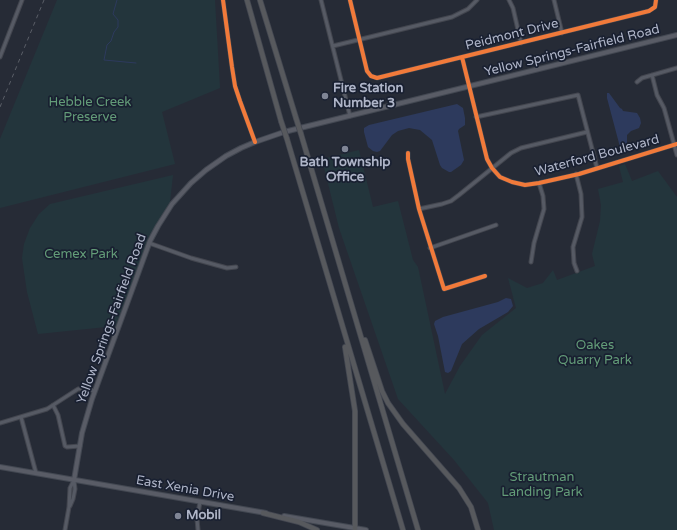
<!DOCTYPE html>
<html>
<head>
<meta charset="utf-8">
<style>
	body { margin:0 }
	canvas { display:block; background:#262b36 }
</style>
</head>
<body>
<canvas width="677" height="530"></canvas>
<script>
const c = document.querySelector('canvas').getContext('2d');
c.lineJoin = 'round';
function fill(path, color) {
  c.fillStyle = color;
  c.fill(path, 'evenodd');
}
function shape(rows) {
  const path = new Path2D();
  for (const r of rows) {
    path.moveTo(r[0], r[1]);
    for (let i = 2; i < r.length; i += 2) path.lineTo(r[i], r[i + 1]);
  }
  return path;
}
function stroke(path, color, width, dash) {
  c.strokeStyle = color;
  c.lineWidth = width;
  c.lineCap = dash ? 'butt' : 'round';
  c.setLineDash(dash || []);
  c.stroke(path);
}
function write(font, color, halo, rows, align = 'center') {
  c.font = font + ' "Varela Round",sans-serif';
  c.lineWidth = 3.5;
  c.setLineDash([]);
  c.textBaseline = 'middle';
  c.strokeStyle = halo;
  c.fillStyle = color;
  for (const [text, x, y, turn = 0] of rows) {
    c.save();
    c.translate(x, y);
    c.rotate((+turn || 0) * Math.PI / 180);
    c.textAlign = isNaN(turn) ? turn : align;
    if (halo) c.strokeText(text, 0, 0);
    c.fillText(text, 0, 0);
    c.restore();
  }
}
fill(shape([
	[57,0,215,0,220,88,162,112,175,164,0,208,0,139],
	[359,150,373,207,398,201,413,260,418,267,445,394,460,366,482,335,516,308,508,278,527,288,543,283,553,270,557,280,595,266,592,254,600,221,601,205,598,189,623,182,619,166,625,164,632,181,658,171,677,197,677,530,494,530,488,503,454,460,398,399,339,228,322,159],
	[173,175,170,202,149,237,116,326,38,334,27,292,22,258,24,244,30,228,39,214,50,204]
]), '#23353c');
fill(shape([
	[607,93,609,93,620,108,622,109,623,111,637,113,640,118,641,123,639,128,631,131,627,135,627,147,624,149,620,147,607,98],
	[457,104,463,108,465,118,465,125,459,129,458,131,464,160,461,165,451,172,449,172,442,168,440,165,432,140,420,130,409,128,398,131,392,135,380,151,377,152,373,151,368,147,364,132,364,128,369,125],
	[506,298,511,299,513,306,508,312,479,329,462,344,451,371,448,373,445,372,438,336,434,324,435,321,443,317,498,302]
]), '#2d3a5d');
stroke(shape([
	[117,0,113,14,118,20,118,27,114,32,111,41,107,45,104,60,136,63]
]), '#2d3a5d', 1);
const minor = shape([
	[223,0,232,67,235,86,240,101,255,142],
	[321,0,350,116],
	[350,0,367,71,371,76,377,78,649,11,655,7,656,0],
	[509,0,513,8,521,43],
	[554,0,562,33],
	[333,46,452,17,468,9,477,0],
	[0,57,22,0],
	[462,57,487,159,492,168,500,177,512,182,525,185,539,183,579,174,677,144],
	[652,75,657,95,664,108,677,155],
	[637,82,642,78,677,68],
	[476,117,578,95,597,168],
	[408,153,408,159,419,209,444,289,485,276],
	[576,174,581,194,582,217,573,247,574,263,577,271],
	[419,209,442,204,451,201,459,195,511,153,521,148,587,132],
	[149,243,191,258,227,268,236,267],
	[430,248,496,225],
	[531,262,534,243,544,209,543,196,539,183],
	[53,405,58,415,65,446,67,447,80,446],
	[21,417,36,473],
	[0,423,47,409,78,389,86,388,94,391],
	[70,506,73,499,75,489,74,480],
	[65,530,69,507,70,488,74,480],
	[198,530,197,519,200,502]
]);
const major = shape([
	[0,467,266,513],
	[74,480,82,433,92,399,150,241,158,226,172,204,191,183,206,170,226,156,241,148,255,142,284,132,677,35],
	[284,516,366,530]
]);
const highway = shape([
	[247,0,281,121],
	[260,0,296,118],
	[301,134,418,530],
	[287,139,403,530],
	[365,340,382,391,388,403,403,424,459,488,471,507,478,530],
	[345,347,355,411,355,530],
	[263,513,299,522,317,530]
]);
stroke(minor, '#43464f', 5);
stroke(major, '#434852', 6);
stroke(highway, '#434751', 6);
stroke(minor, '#565a64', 3);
stroke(major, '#595c66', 4);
stroke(highway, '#57595d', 4.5);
stroke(shape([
	[0,107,44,0]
]), '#5a5e67', 1, [4, 4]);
const highwayBridge = shape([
	[296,118,301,134],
	[281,121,287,139]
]);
stroke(highwayBridge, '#434751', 6, []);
stroke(highwayBridge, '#57595d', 4.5);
stroke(shape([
	[223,0,232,67,235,86,240,101,255,142],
	[350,0,367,71,371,76,377,78,649,11,655,7,656,0],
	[462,57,487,159,492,168,500,177,512,182,525,185,539,183,579,174,677,144],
	[408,153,408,159,419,209,444,289,485,276]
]), '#f17a3a', 4);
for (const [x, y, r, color] of [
	[325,96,4,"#7f8595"],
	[345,149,4,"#7f8595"],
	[178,516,4,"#7f8595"]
]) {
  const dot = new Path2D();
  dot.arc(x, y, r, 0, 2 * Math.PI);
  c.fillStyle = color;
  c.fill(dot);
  stroke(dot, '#192031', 1.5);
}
write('13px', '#afb5c8', '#192031', [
	["Peidmont Drive",512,35,-14],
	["Yellow Springs-Fairfield Road",572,51,-14],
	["Waterford Boulevard",597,156,-15],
	["Yellow Springs-Fairfield Road",112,319,-70],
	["East Xenia Drive",185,489,10]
]);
write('bold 13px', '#afb5c8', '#192031', [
	["Fire Station",333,89],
	["Number 3",333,104],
	["Bath Township",345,163,"center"],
	["Office",345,178,"center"],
	["Mobil",186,516]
], 'left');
write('13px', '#639c78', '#192031', [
	["Hebble Creek",90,103],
	["Preserve",90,118],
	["Cemex Park",81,255],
	["Oakes",595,346],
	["Quarry Park",595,361],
	["Strautman",542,478],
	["Landing Park",542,493]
]);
</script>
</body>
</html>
